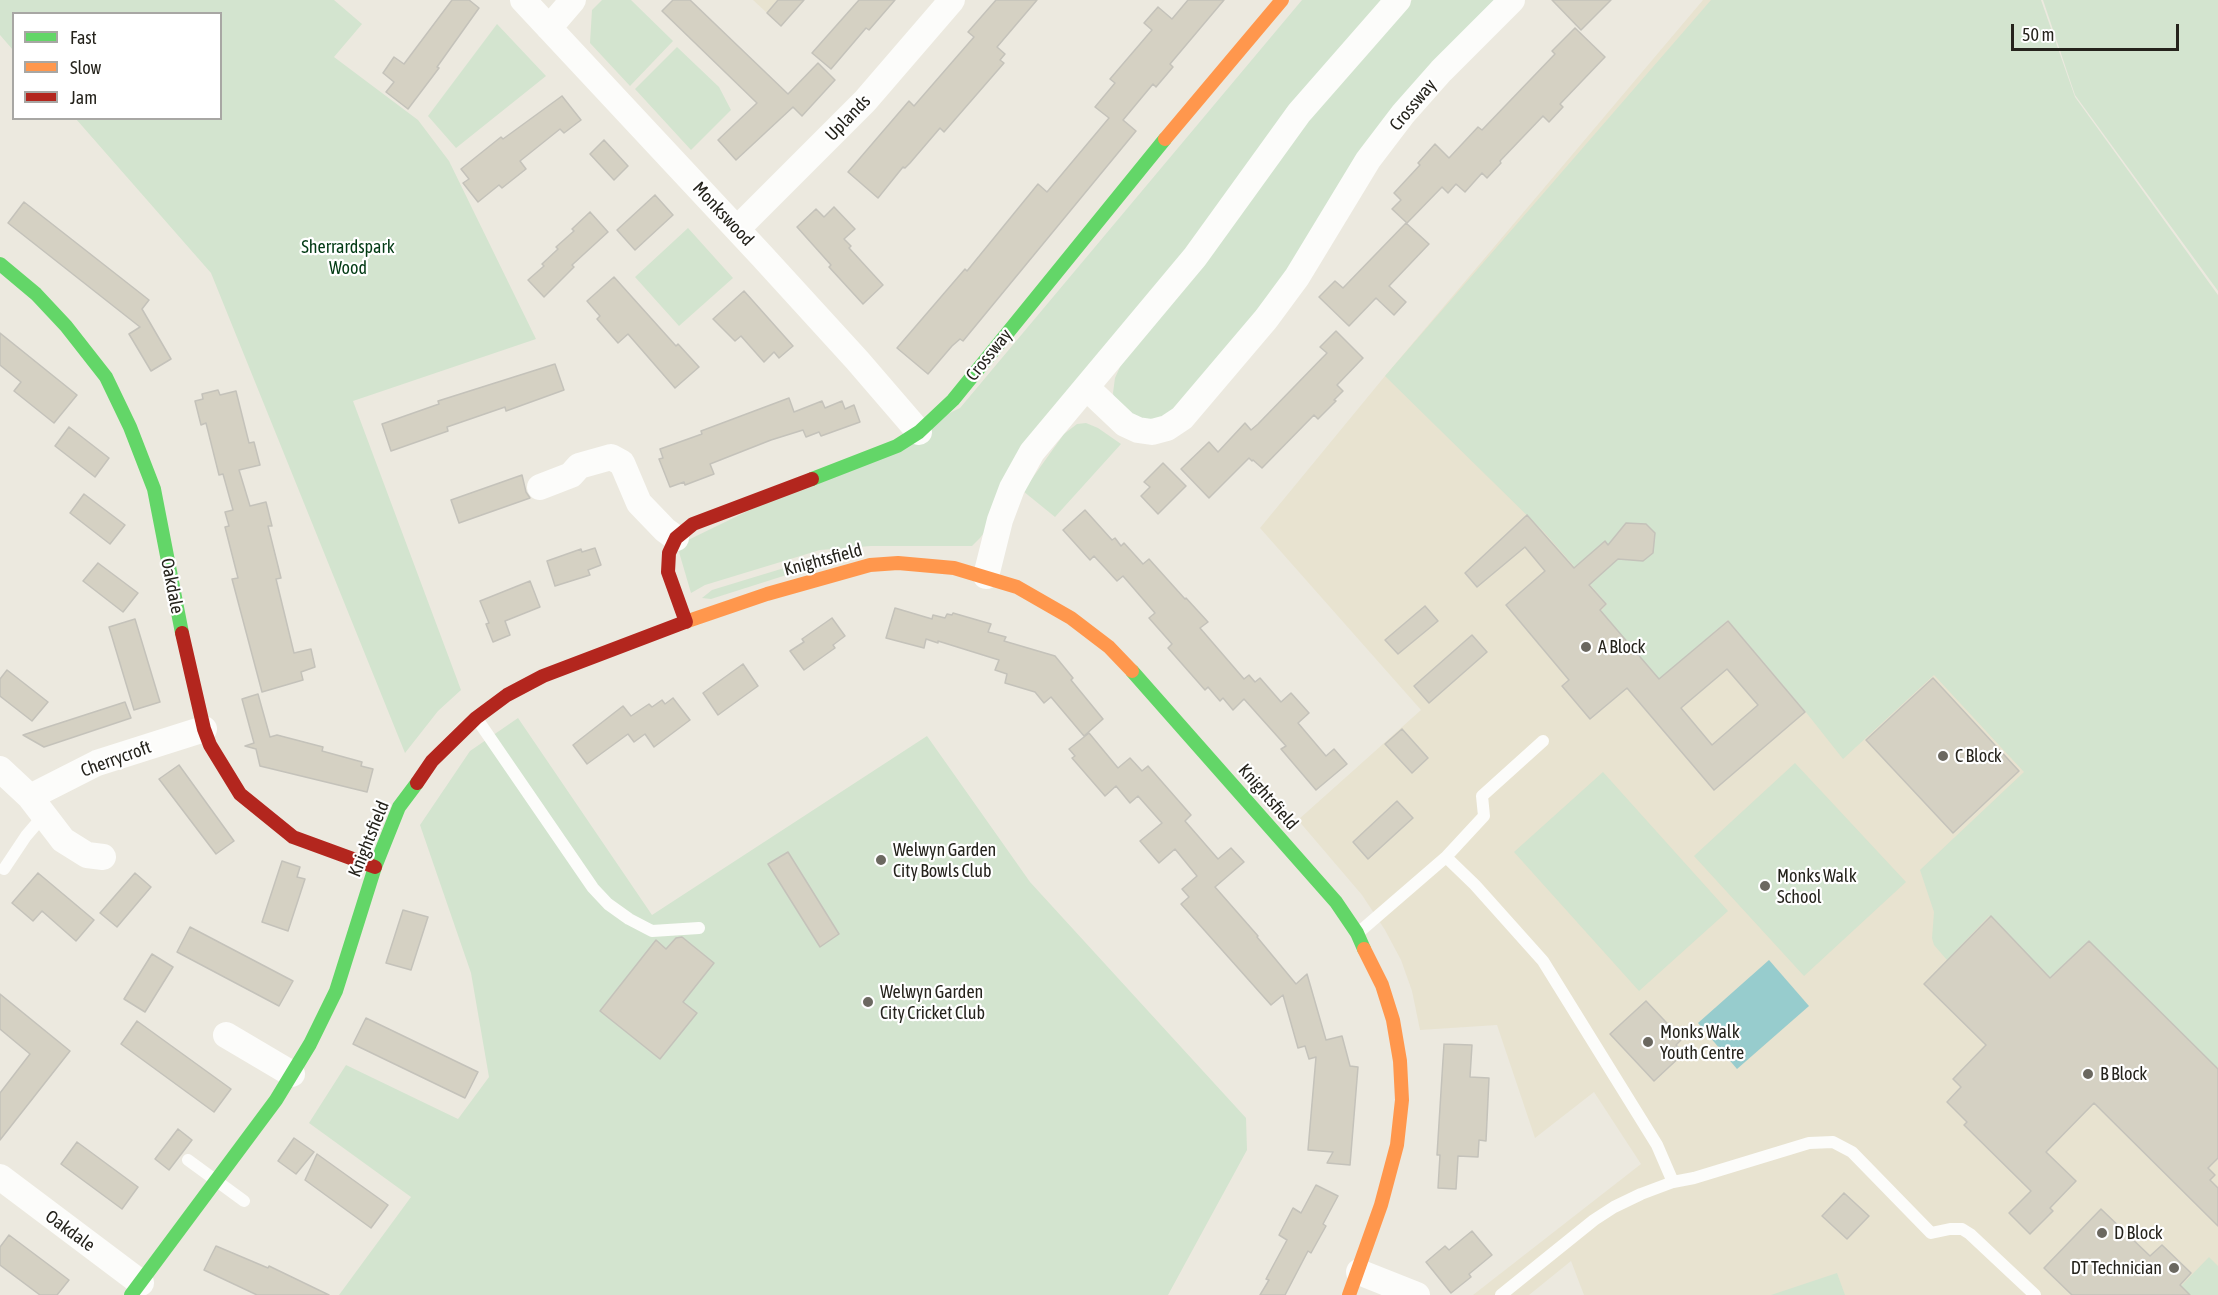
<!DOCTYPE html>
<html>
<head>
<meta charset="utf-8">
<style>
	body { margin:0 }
	#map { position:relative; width:2218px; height:1295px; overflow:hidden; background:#ece9df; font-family:"Asap Condensed",sans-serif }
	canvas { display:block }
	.legend { position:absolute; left:12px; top:12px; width:210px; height:108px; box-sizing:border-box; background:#fff; border:2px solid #a8a7a4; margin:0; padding:8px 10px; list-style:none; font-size:18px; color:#25231c }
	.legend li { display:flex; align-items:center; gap:12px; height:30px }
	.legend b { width:30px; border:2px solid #a8a7a4 }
	.scale { position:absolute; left:2011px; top:24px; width:168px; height:27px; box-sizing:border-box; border:3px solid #25231c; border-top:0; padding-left:8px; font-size:18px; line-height:21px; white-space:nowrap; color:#25231c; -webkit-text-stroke:4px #fff; paint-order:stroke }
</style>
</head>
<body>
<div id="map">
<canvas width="2218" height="1295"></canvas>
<ul class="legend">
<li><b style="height:8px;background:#63d668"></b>Fast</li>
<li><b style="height:8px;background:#ff974d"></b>Slow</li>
<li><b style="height:8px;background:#b3261e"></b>Jam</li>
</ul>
<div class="scale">50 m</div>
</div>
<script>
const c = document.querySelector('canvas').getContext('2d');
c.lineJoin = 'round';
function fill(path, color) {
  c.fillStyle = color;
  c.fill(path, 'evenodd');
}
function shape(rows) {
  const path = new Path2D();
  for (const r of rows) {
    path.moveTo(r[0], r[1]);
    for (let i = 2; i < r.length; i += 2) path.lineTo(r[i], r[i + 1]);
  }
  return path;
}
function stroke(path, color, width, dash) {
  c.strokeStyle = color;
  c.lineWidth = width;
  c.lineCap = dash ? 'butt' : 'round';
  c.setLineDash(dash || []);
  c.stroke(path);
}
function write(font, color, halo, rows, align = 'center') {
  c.font = font + ' "Asap Condensed",sans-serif';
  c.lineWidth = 4.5;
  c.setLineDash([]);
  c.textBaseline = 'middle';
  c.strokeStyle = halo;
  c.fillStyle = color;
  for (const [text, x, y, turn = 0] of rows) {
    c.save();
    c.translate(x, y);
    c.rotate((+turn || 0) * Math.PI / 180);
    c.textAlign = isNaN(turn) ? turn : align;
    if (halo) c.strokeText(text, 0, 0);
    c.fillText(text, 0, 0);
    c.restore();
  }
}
fill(shape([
	[753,0,804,0,781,26],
	[1703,0,2034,0,2070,100,2218,299,2218,1295,1584,1295,1571,1261,1529,1295,1473,1295,1641,1164,1594,1092,1535,1138,1497,1025,1420,1030,1412,991,1401,960,1385,930,1362,895,1298,820,1421,710,1260,528,1385,376]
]), '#e8e3d0');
fill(shape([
	[0,0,334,0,362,24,334,57,418,120,449,161,536,339,353,401,461,690,438,711,405,753,211,273,76,119,220,118,220,14,14,14,13,50,0,35],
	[602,0,631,0,673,41,630,86,590,43,592,10],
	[1302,0,1388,0,980,538,972,546,871,546,820,550,705,585,691,593,679,552,686,541,960,408],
	[1412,0,1497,0,1206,377,1166,418,1150,424,1115,405,1113,393,1115,378,1124,358,1307,116],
	[1711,0,2041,0,2075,97,2218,295,2218,1069,2089,941,2050,977,1989,916,1947,960,1934,945,1932,938,1934,912,1920,870,2024,772,1934,675,1843,759,1805,711,1728,620,1659,679,1601,611,1607,604,1544,532,1385,376],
	[2043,0,2218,0,2218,291,2075,95],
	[497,24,546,76,456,148,428,116],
	[677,47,719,87,731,110,691,150,635,89],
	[688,228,733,278,679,326,635,277],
	[1086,423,1098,428,1121,444,1055,517,1023,491,1064,434,1077,424],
	[817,558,840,558,711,599,702,598,712,590],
	[518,718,652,915,927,736,1030,882,1246,1118,1247,1150,1168,1295,339,1295,411,1197,309,1123,346,1065,458,1119,489,1077,471,973,420,825,470,751],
	[1795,763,1906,882,1804,976,1694,856],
	[1603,772,1728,911,1639,991,1514,852],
	[2209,1257,2218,1266,2218,1295,2178,1295,2184,1289,2181,1286],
	[1837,1273,1845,1295,1771,1295]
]), '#d3e4cf');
fill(shape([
	[1769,960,1809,1006,1737,1069,1698,1023]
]), '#97cccd');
const building = shape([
	[452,0,469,0,479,8,437,67,439,68,408,109,386,92,394,82,383,73,394,57,404,64,452,0],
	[673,0,690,0,788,94,818,63,835,80,802,116,793,107,736,160,718,140,757,103,662,11,673,0],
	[778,0,804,0,781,26,767,13,778,0],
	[859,0,895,0,869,30,866,28,831,69,812,53,859,0],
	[996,0,1037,0,997,47,1005,54,1000,60,1004,63,944,132,940,128,910,163,905,168,903,167,878,198,848,172,909,101,914,106,974,37,968,32,996,0],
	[1188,0,1224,0,1170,64,1173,67,1156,87,1153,84,1123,120,1136,131,963,341,960,339,952,346,928,374,897,348,965,269,967,271,1038,184,1047,192,1109,118,1095,107,1115,83,1110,79,1152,30,1144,23,1158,7,1172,19,1188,0],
	[1552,0,1611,0,1581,30,1552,0],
	[1575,28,1605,57,1560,104,1563,107,1549,122,1543,116,1500,161,1501,163,1487,178,1482,173,1465,192,1456,184,1448,193,1442,187,1407,223,1392,209,1401,200,1394,193,1420,165,1418,163,1435,144,1449,158,1478,127,1482,130,1555,54,1552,51,1575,28],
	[562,96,581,120,564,133,560,129,520,161,526,169,502,188,499,185,478,202,463,183,469,179,461,169,501,137,503,139,562,96],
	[604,140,628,166,614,180,590,154,604,140],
	[655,195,673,215,635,250,617,230,655,195],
	[24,202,149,300,142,309,171,359,151,371,129,334,140,327,8,223,24,202],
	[834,207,855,229,844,239,851,246,849,248,883,285,863,304,829,267,831,265,797,227,816,209,824,217,834,207],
	[590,212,608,232,572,265,574,267,544,297,528,280,544,266,542,264,558,249,556,247,574,231,572,229,590,212],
	[1406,223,1429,244,1389,286,1406,302,1394,315,1376,298,1349,326,1319,297,1335,281,1343,288,1406,223],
	[614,277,676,346,678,344,699,367,675,388,628,334,618,343,597,319,600,316,587,301,614,277],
	[744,291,793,346,779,358,774,352,764,362,741,336,735,341,713,319,744,291],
	[1336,331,1363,358,1337,385,1343,391,1334,400,1336,401,1318,419,1314,415,1262,468,1253,460,1252,461,1249,458,1209,498,1181,469,1209,442,1218,452,1245,423,1251,430,1258,424,1327,353,1320,347,1336,331],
	[0,333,77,395,54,423,14,391,21,382,0,365,0,333],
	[555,364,564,390,506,411,505,407,447,427,448,431,391,451,382,424,439,404,438,401,555,364],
	[218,390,220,395,236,391,249,443,254,442,260,465,239,470,250,506,266,502,272,526,268,526,281,578,276,579,294,653,311,649,315,667,301,672,303,680,262,692,232,579,238,578,225,527,229,526,225,512,233,510,223,474,219,475,206,423,201,425,195,401,203,399,202,394,218,390],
	[789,398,794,412,822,401,825,408,842,401,845,409,854,405,860,422,821,436,819,432,806,437,803,430,771,440,710,464,714,474,685,485,684,482,670,487,659,459,663,458,660,449,702,434,701,431,789,398],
	[69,427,109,458,95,477,55,446,69,427],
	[1163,463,1186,486,1158,514,1141,496,1150,487,1144,482,1163,463],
	[522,475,526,492,530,498,459,523,451,500,522,475],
	[84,494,125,525,110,544,70,513,84,494],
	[1085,510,1112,540,1115,538,1121,546,1124,543,1143,564,1149,559,1185,599,1186,598,1208,622,1200,628,1244,679,1249,675,1255,682,1260,678,1281,702,1291,693,1309,713,1298,723,1326,756,1334,749,1347,764,1316,790,1281,749,1286,746,1244,699,1233,710,1223,698,1220,701,1208,687,1205,690,1168,648,1172,644,1149,618,1155,613,1123,576,1117,581,1094,556,1090,560,1063,530,1085,510],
	[1527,515,1574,568,1605,541,1608,545,1626,523,1646,524,1655,533,1653,553,1643,561,1618,559,1589,585,1606,604,1600,610,1659,679,1728,621,1805,712,1714,790,1627,688,1590,719,1562,686,1569,680,1506,605,1545,571,1525,547,1477,587,1465,573,1527,515],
	[1727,669,1758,705,1712,745,1681,708,1727,669],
	[595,548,601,565,588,570,590,575,555,586,547,561,581,549,582,552,595,548],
	[98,563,138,593,123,612,83,581,98,563],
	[530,581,540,607,505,621,510,635,493,642,486,624,489,623,480,601,530,581],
	[1425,606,1438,621,1398,654,1385,640,1425,606],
	[895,608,932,619,933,615,945,618,947,614,952,615,953,613,991,624,988,632,1006,637,1004,641,1055,656,1073,678,1071,680,1103,719,1084,736,1051,697,1044,703,1035,692,1005,683,1007,674,995,670,999,660,938,641,938,643,926,639,924,648,886,638,895,608],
	[832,618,845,636,833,645,835,648,804,670,790,651,804,642,802,639,832,618],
	[135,619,160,702,134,710,109,627,135,619],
	[1472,635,1487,652,1429,703,1414,686,1472,635],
	[743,664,758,686,718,715,703,693,743,664],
	[7,670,48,702,32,721,0,696,0,679,7,670],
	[1933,678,2019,771,1953,833,1866,740,1933,678],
	[258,694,270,737,277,735,323,747,322,751,362,762,361,766,373,769,367,792,260,766,256,749,245,746,254,743,242,699,258,694],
	[673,698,690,720,654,747,645,734,634,742,628,734,587,764,573,745,623,706,631,716,649,704,652,707,662,700,665,704,673,698],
	[125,702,131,718,44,747,23,735,125,702],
	[1402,729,1428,758,1412,773,1385,744,1402,729],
	[1089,733,1118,768,1130,758,1142,771,1148,766,1191,815,1185,821,1218,859,1231,848,1244,862,1215,887,1258,936,1257,937,1296,984,1307,974,1326,1040,1342,1036,1350,1066,1358,1067,1350,1165,1327,1163,1333,1152,1308,1150,1316,1057,1309,1059,1305,1046,1298,1048,1283,995,1271,1005,1181,904,1189,897,1182,889,1197,876,1175,849,1159,863,1140,841,1162,823,1138,796,1130,803,1116,786,1105,796,1072,758,1075,756,1069,749,1089,733],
	[179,765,234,841,216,854,159,779,179,765],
	[1397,801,1413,818,1368,859,1353,842,1397,801],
	[788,852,839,934,820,947,768,864,788,852],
	[282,861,300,867,297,877,305,879,288,931,262,922,282,861],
	[38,873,94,920,76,941,42,911,33,921,12,903,38,873],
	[135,873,151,887,117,927,100,913,135,873],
	[403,910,428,917,411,970,386,963,403,910],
	[1991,916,2050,978,2089,941,2218,1069,2218,1158,2208,1168,2215,1175,2210,1180,2218,1188,2218,1226,2094,1103,2046,1152,2076,1181,2050,1208,2053,1211,2030,1234,2009,1213,2031,1191,1964,1125,1967,1122,1947,1102,1961,1087,1953,1079,1986,1045,1924,984,1991,916],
	[190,927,293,981,279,1006,177,952,190,927],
	[682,937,714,963,683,1002,697,1013,660,1059,600,1011,656,940,666,949,676,938,682,937],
	[152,954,173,967,145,1012,124,999,152,954],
	[0,994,70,1051,0,1140,0,1093,30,1054,0,1029,0,994],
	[1646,1001,1682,1039,1676,1045,1684,1053,1654,1081,1610,1034,1646,1001],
	[366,1018,478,1072,465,1098,353,1044,366,1018],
	[137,1021,231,1089,214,1112,121,1044,137,1021],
	[1444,1044,1472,1045,1470,1077,1489,1078,1486,1141,1479,1140,1478,1157,1458,1156,1456,1189,1438,1188,1440,1155,1437,1155,1444,1044],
	[178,1129,192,1140,169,1170,155,1159,178,1129],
	[294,1138,314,1152,296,1174,278,1161,294,1138],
	[77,1142,138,1187,122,1209,61,1164,77,1142],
	[317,1154,388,1205,371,1228,305,1180,317,1154],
	[1316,1185,1338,1196,1323,1224,1326,1226,1311,1253,1308,1251,1285,1295,1260,1295,1269,1280,1266,1279,1287,1240,1279,1235,1293,1208,1301,1213,1316,1185],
	[1844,1193,1869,1216,1847,1239,1822,1216,1844,1193],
	[2101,1209,2150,1256,2162,1245,2191,1273,2180,1285,2190,1295,2072,1295,2044,1268,2101,1209],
	[1472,1231,1492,1255,1469,1274,1471,1277,1451,1293,1426,1262,1445,1246,1449,1250,1472,1231],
	[9,1235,69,1280,57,1295,40,1295,0,1265,0,1247,9,1235],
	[216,1246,268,1268,269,1266,329,1295,257,1295,204,1270,216,1246]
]);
fill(building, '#d5d1c3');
stroke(building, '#c4c2ba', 1.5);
stroke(shape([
	[477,719,593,888,608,904,629,919,652,931,699,928],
	[1446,857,1484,816,1482,796,1543,741],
	[4,869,26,836,44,815],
	[1358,933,1446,857,1475,885,1543,961,1657,1145,1673,1182,1641,1194,1614,1207,1594,1220,1501,1295],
	[188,1160,244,1201],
	[1673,1182,1694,1178,1809,1143,1833,1142,1852,1152,1931,1233,1950,1229,1962,1229,1970,1234,2035,1295]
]), '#fcfcfa', 12);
stroke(shape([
	[523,0,762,256,857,360,919,432],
	[549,28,573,0],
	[737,229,865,101,952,0],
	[1087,388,1125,424,1138,430,1152,432,1167,428,1182,418,1266,319,1297,277,1368,160,1403,114,1441,71,1512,0],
	[540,487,571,475,579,466,611,457,622,463,639,503,665,530,676,538],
	[986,576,1000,520,1012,488,1032,452,1195,257,1299,113,1398,0],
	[0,769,30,797,97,763,204,729],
	[30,797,63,840,87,855,103,857],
	[226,1035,292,1074],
	[0,1177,141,1283],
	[1359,1272,1417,1295]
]), '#fcfcfa', 26);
stroke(shape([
	[0,264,36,294,66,326,106,377,130,427,154,489,182,633],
	[812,479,897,446,919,432,953,400,1165,139],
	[1132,671,1336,902,1357,933,1364,949],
	[131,1295,276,1100,310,1044,336,991,375,867,399,807,417,783]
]), '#63d668', 14);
stroke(shape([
	[1165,139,1282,0],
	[685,622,767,594,870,565,898,563,954,568,1017,587,1071,618,1109,647,1132,671],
	[1349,1295,1381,1205,1397,1145,1402,1100,1400,1061,1393,1020,1382,985,1364,949]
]), '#ff974d', 14);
stroke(shape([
	[686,622,668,572,669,553,676,538,693,524,812,479],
	[182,633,204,729,210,745,240,794,293,837,375,867],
	[417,783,432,761,476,718,507,695,543,676,685,622]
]), '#b3261e', 14);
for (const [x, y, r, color] of [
	[1586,647,6,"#6b6860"],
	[1943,756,6,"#6b6860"],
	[881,860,6,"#6b6860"],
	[1765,886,6,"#6b6860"],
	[868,1002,6,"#6b6860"],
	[1648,1042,6,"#6b6860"],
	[2088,1074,6,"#6b6860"],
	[2102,1233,6,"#6b6860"],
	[2174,1268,6,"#6b6860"]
]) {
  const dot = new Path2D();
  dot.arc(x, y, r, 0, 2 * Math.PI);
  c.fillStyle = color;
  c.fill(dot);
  stroke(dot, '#fff', 2);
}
write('18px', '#25231c', '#fff', [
	["Crossway",1413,105,-50],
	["Uplands",848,118,-46],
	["Monkswood",723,214,47],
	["Crossway",989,355,-51],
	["Knightsfield",823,560,-15],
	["Oakdale",172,586,79],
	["Cherrycroft",116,759,-20],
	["Knightsfield",1268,797,49],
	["Knightsfield",369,839,-68],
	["Oakdale",70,1231,36]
]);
write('18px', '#023a14', '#fff', [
	["Sherrardspark",348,247],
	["Wood",348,268]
]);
write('18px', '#25231c', '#fff', [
	["A Block",1598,647],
	["C Block",1955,756],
	["Welwyn Garden",893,850],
	["City Bowls Club",893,871],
	["Monks Walk",1777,876],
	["School",1777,897],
	["Welwyn Garden",880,992],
	["City Cricket Club",880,1013],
	["Monks Walk",1660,1032],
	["Youth Centre",1660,1053],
	["B Block",2100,1074],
	["D Block",2114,1233],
	["DT Technician",2162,1268,"right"]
], 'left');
</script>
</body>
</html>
